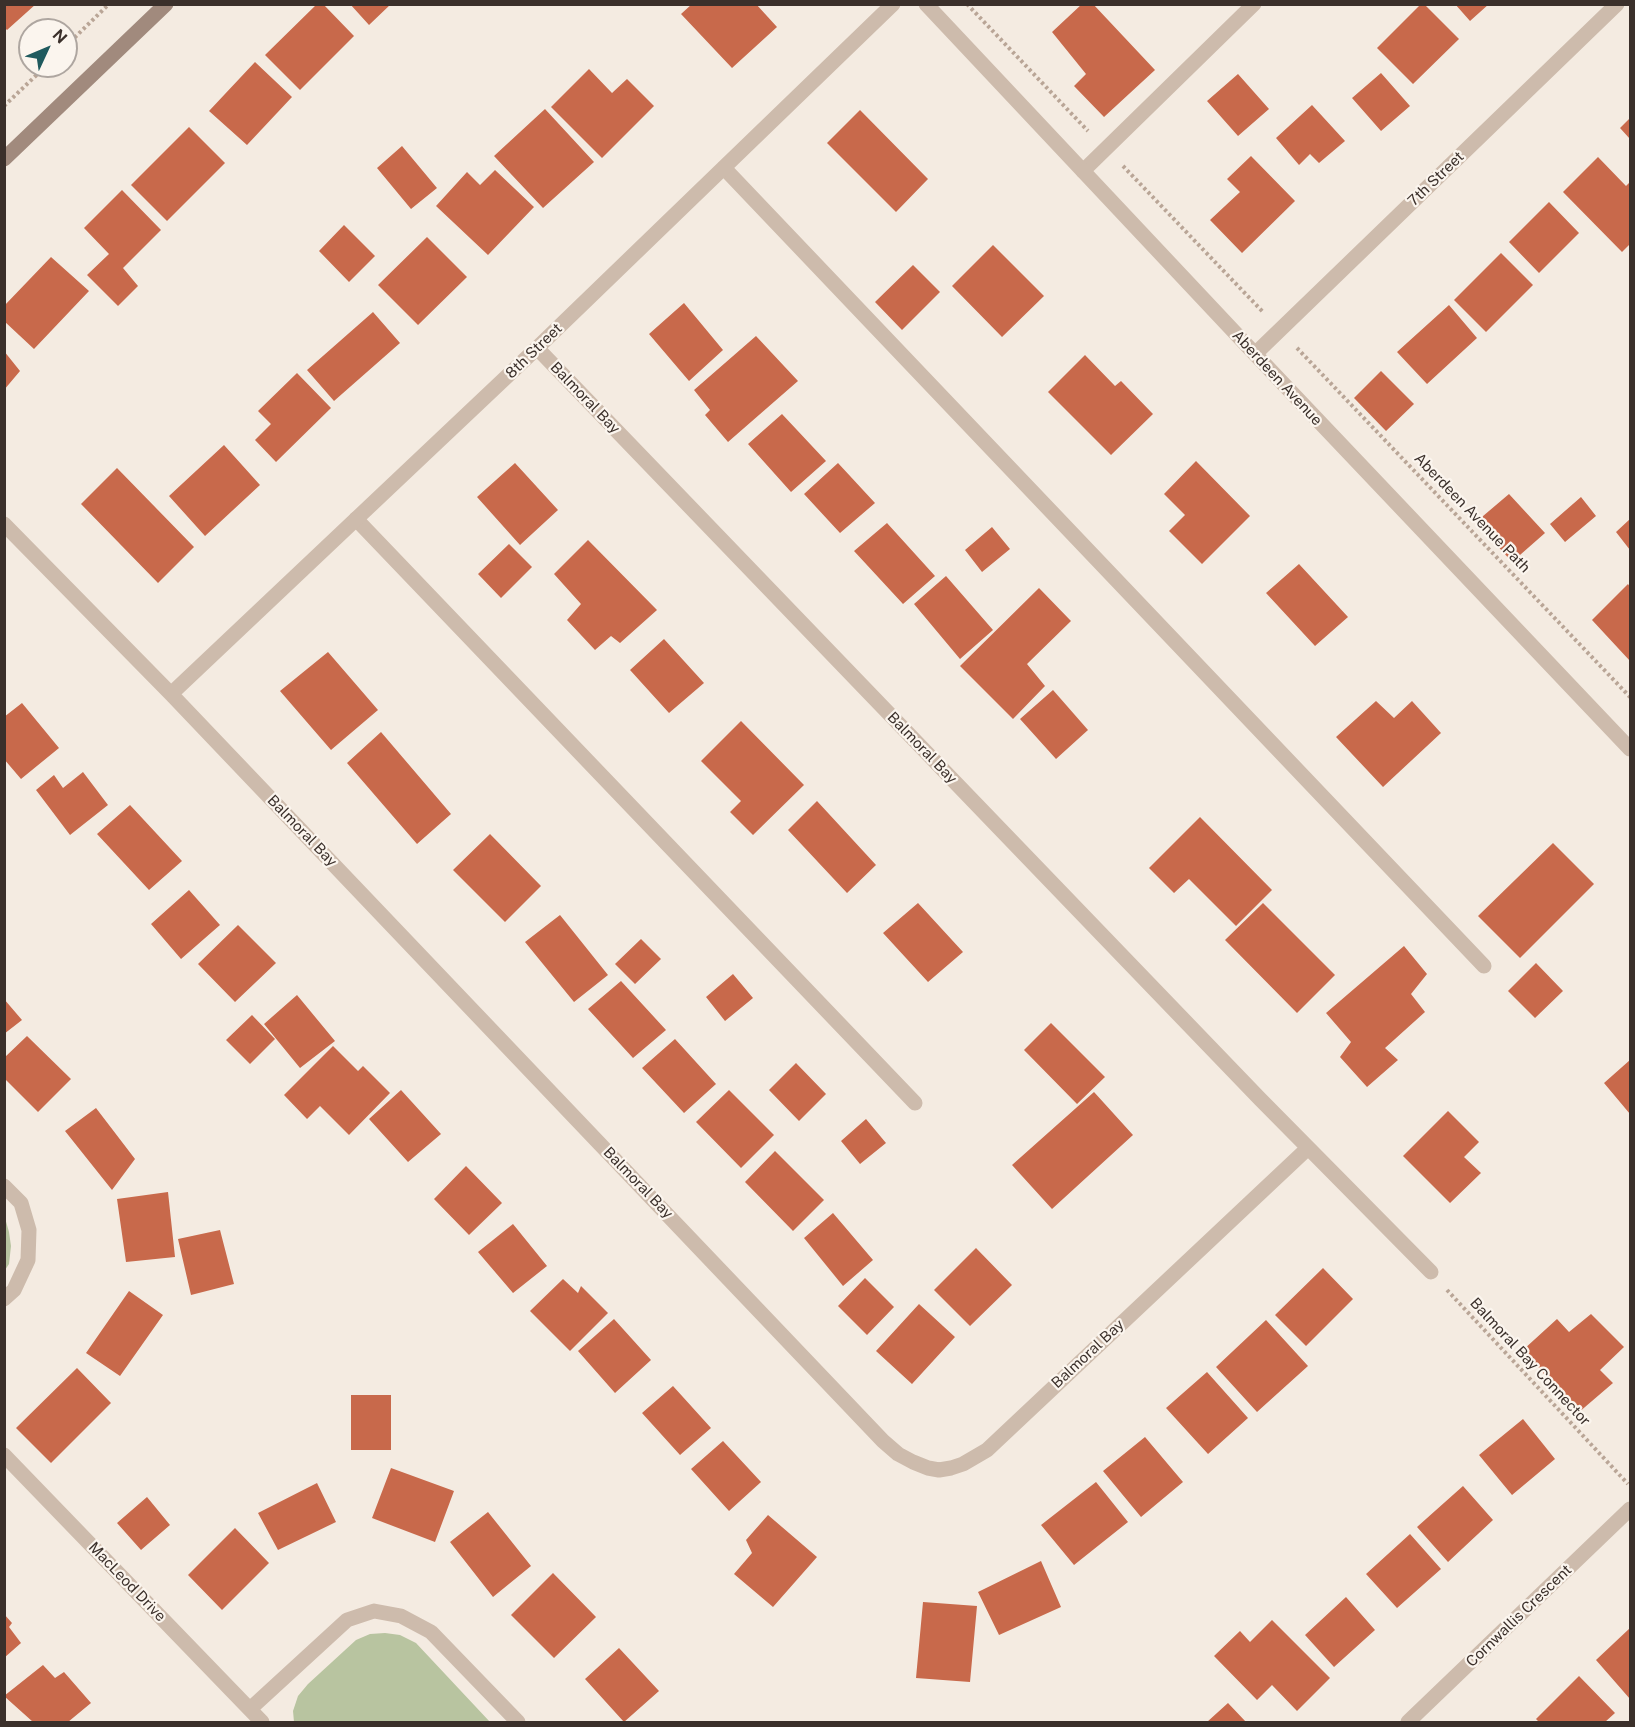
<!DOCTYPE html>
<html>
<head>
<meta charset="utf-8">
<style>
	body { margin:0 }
	#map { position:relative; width:1635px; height:1727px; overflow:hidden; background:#f4ebe1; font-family:"Public Sans",sans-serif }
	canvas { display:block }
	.frame { position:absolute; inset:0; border:6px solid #3b302b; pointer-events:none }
	.north { position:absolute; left:18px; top:18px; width:60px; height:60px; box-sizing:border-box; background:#fbf5ee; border:2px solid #aea6a0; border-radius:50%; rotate:46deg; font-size:16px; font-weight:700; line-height:24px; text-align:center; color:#3b302b }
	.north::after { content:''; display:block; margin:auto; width:21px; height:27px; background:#1f5a5e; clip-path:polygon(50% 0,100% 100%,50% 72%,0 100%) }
</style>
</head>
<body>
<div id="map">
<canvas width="1635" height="1727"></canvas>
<div class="frame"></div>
<div class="north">N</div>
</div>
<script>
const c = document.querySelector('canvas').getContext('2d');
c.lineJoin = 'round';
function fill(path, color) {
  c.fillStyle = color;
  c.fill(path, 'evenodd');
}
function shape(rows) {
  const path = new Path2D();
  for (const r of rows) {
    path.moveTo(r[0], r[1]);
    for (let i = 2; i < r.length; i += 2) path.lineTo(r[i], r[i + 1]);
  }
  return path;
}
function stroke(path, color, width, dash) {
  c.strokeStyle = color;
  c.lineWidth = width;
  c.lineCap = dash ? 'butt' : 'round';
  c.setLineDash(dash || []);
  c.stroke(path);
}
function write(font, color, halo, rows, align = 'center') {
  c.font = font + ' "Public Sans",sans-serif';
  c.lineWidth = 4.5;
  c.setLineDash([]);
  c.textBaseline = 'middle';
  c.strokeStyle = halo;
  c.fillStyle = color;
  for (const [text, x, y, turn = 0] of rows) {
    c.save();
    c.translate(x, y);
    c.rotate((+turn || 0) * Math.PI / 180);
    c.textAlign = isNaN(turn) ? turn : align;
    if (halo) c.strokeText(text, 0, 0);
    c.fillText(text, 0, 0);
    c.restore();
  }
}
fill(shape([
	[5,1218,9,1232,11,1246,9,1264,5,1270],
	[385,1633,400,1635,416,1643,490,1722,294,1722,293,1711,298,1696,308,1684,356,1640,370,1634]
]), '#b8c4a0');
fill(shape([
	[4,4,36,4,7,30,4,27],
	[317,4,323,4,354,36,300,90,265,55],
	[350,4,391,4,369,25],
	[692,4,756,4,777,27,732,68,681,14],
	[1082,4,1093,4,1155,70,1104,117,1074,86,1086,74,1052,32],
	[1421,4,1424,4,1459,39,1413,84,1377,48],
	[1455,4,1489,4,1470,21],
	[255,62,292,97,247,145,209,111],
	[589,69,612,93,627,79,654,106,602,158,551,107],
	[1381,73,1410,106,1381,131,1352,98],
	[1238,74,1269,109,1238,136,1207,101],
	[1312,105,1345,141,1319,163,1310,154,1299,165,1276,138],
	[545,109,594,162,543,208,494,156],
	[860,110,928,179,896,212,827,143],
	[1630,118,1630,139,1620,128],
	[189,127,225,163,167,221,131,185],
	[402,146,437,188,411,209,377,168],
	[1251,156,1295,201,1242,253,1210,220,1240,192,1227,179],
	[1598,157,1626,186,1630,182,1630,244,1622,252,1563,192],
	[495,170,534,207,488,255,436,206,467,172,480,185],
	[122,190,161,230,123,268,138,286,118,306,87,275,109,254,84,228],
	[1549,202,1579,233,1539,273,1509,242],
	[344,225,375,256,349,282,319,251],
	[427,237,467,277,418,325,378,285],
	[993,245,1044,296,1002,337,952,286],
	[1501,253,1533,285,1486,332,1454,300],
	[51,257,89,291,34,349,4,321,4,306],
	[913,265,940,292,902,330,875,302],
	[684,303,723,350,689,381,649,334],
	[1449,305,1477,338,1427,384,1397,352],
	[373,312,400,343,334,401,307,370],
	[756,336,798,381,728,442,705,415,710,410,694,390],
	[4,351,20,371,4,390],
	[1085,355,1115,386,1121,381,1153,414,1111,455,1048,392],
	[1381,371,1414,404,1386,431,1354,398],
	[297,373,331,408,276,462,255,440,271,424,258,411],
	[782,414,826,461,791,492,748,444],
	[224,445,260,485,205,536,169,496],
	[1196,461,1250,516,1202,564,1169,531,1185,515,1164,494],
	[515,463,558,510,520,545,477,497],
	[838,463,875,503,840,533,804,494],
	[117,468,194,547,158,583,81,504],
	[1509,494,1545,533,1512,562,1476,522],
	[1581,497,1596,516,1565,542,1550,524],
	[1630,519,1630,550,1616,532],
	[887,523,935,576,903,604,854,551],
	[992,527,1010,549,982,572,965,550],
	[588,540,657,610,620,643,611,636,595,650,567,620,581,604,554,574],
	[509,544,532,567,501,598,478,574],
	[1299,564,1348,617,1315,646,1266,593],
	[946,576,993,630,960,659,914,604],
	[1628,584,1630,587,1630,661,1592,620],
	[1039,588,1071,621,1027,664,1045,686,1013,719,960,666],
	[664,639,704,683,669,713,630,670],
	[328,652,378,710,331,750,280,691],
	[1053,690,1088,730,1056,759,1020,719],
	[1376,701,1394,718,1412,701,1441,733,1383,787,1336,737],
	[22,703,59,748,21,779,4,759,4,717],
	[741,721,804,785,753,835,730,812,741,801,701,761],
	[381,732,451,814,417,844,347,763],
	[83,772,108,805,70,835,36,790,54,775,63,788],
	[817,801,876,865,847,893,788,830],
	[130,805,182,861,149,890,97,834],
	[1200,817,1272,890,1236,926,1189,879,1174,893,1149,868],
	[490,834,541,886,505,922,453,870],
	[1553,843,1594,884,1520,958,1478,916],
	[189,890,220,925,181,959,151,924],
	[918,903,963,952,928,982,883,933],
	[1263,903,1335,975,1297,1013,1225,940],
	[560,915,608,975,574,1002,525,942],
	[238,925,276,963,235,1002,198,964],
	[641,939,661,959,635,984,615,964],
	[1404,946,1427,974,1411,994,1425,1012,1385,1048,1398,1060,1367,1087,1340,1057,1351,1042,1326,1013],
	[1536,963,1563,991,1535,1018,1508,991],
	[733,974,753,998,725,1021,706,997],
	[621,981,666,1030,633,1058,588,1009],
	[297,995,335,1041,300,1068,264,1024],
	[4,999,22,1020,4,1034],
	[252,1015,275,1039,250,1064,226,1040],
	[1051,1023,1105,1077,1077,1104,1024,1050],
	[27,1036,71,1079,38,1112,4,1078,4,1058],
	[675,1039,716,1084,684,1113,642,1068],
	[333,1046,358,1071,363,1066,390,1093,349,1135,320,1106,307,1119,284,1095],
	[1630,1060,1630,1114,1604,1083],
	[796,1063,826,1094,799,1121,769,1090],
	[401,1090,441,1134,408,1162,369,1119],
	[729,1090,774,1135,741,1168,696,1122],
	[1094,1092,1133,1135,1052,1209,1012,1165],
	[96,1108,135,1159,112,1190,65,1131],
	[1448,1111,1479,1142,1464,1157,1481,1173,1450,1203,1403,1156],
	[866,1119,886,1143,860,1164,841,1141],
	[775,1151,824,1200,793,1231,745,1182],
	[466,1166,502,1203,469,1235,434,1199],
	[168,1192,175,1257,126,1262,117,1199],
	[833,1213,873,1260,843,1286,804,1238],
	[513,1224,547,1266,513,1293,478,1252],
	[220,1230,234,1284,191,1295,178,1239],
	[976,1248,1012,1285,970,1326,934,1290],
	[1323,1268,1353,1299,1306,1346,1275,1315],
	[865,1278,894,1307,867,1335,838,1306],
	[563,1279,578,1293,581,1286,608,1313,570,1351,530,1311],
	[129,1291,163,1315,120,1376,86,1353],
	[919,1304,955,1337,912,1384,876,1351],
	[1591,1314,1624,1347,1600,1370,1613,1383,1578,1413,1523,1350,1557,1319,1569,1332],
	[614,1319,651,1360,615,1393,578,1351],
	[1266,1320,1308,1366,1257,1412,1216,1367],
	[77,1368,111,1403,51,1463,16,1428],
	[1207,1372,1248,1418,1208,1454,1166,1408],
	[673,1386,711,1428,680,1455,642,1413],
	[351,1395,391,1395,391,1450,351,1450],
	[1523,1419,1555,1459,1512,1495,1479,1455],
	[1145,1437,1183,1482,1141,1517,1103,1471],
	[723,1441,761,1482,729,1511,691,1469],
	[391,1468,454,1491,435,1542,372,1518],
	[1096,1482,1128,1522,1074,1565,1041,1525],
	[317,1483,336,1522,278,1550,258,1513],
	[1463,1486,1493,1520,1448,1562,1417,1527],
	[147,1497,170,1525,141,1550,117,1523],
	[488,1512,531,1566,493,1597,450,1542],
	[768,1515,817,1557,773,1607,734,1574,752,1553,746,1540],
	[235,1528,269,1563,222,1610,188,1575],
	[1410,1534,1441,1569,1397,1608,1366,1574],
	[1041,1561,1061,1607,999,1635,978,1592],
	[553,1573,596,1617,554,1658,511,1615],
	[1346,1597,1375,1630,1334,1667,1305,1635],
	[923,1602,977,1606,970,1682,916,1678],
	[4,1614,12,1623,9,1627,21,1643,4,1658],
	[1272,1620,1330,1678,1297,1711,1272,1685,1257,1700,1214,1656,1240,1631,1250,1642],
	[1630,1628,1630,1699,1596,1660],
	[619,1648,659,1691,624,1722,585,1679],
	[43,1665,55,1678,64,1672,91,1703,68,1722,33,1722,4,1696],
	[1579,1676,1615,1713,1605,1722,1539,1722,1536,1719],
	[1228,1703,1246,1722,1207,1722]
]), '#c8694b');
stroke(shape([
	[967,4,1088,131],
	[66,46,109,4],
	[4,106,46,66],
	[1123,166,1263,312],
	[1297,348,1630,697],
	[1447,1290,1628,1484]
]), '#b9a596', 4, [3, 3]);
stroke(shape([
	[724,168,1484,966],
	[1083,171,1254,4],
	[356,519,915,1103]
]), '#cdbbac', 15);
stroke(shape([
	[926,4,1255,354,1630,749],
	[537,348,1260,1099,1431,1272],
	[1255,354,1617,4],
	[4,524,171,694,883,1441,898,1454,913,1462,928,1468,939,1470,951,1468,963,1464,987,1450,1308,1148],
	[171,694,537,348,893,4],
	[4,1186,21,1203,29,1230,28,1260,14,1290,4,1299],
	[4,1455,262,1722],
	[250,1709,347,1620,374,1611,401,1616,431,1632,518,1722],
	[1408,1722,1630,1509]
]), '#cdbbac', 15);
stroke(shape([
	[4,159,166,4]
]), '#a18a7d', 15);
write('15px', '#3b302b', '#fbf5ee', [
	["7th Street",1436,179,-44],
	["8th Street",534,351,-44],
	["Aberdeen Avenue",1277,378,47],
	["Balmoral Bay",585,398,46],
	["Aberdeen Avenue Path",1472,513,46],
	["Balmoral Bay",922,748,46],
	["Balmoral Bay",302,831,46],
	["Balmoral Bay",638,1183,46],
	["Balmoral Bay",1088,1354,-43],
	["Balmoral Bay Connector",1530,1362,47],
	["MacLeod Drive",127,1582,46],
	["Cornwallis Crescent",1519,1616,-44]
]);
</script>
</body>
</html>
